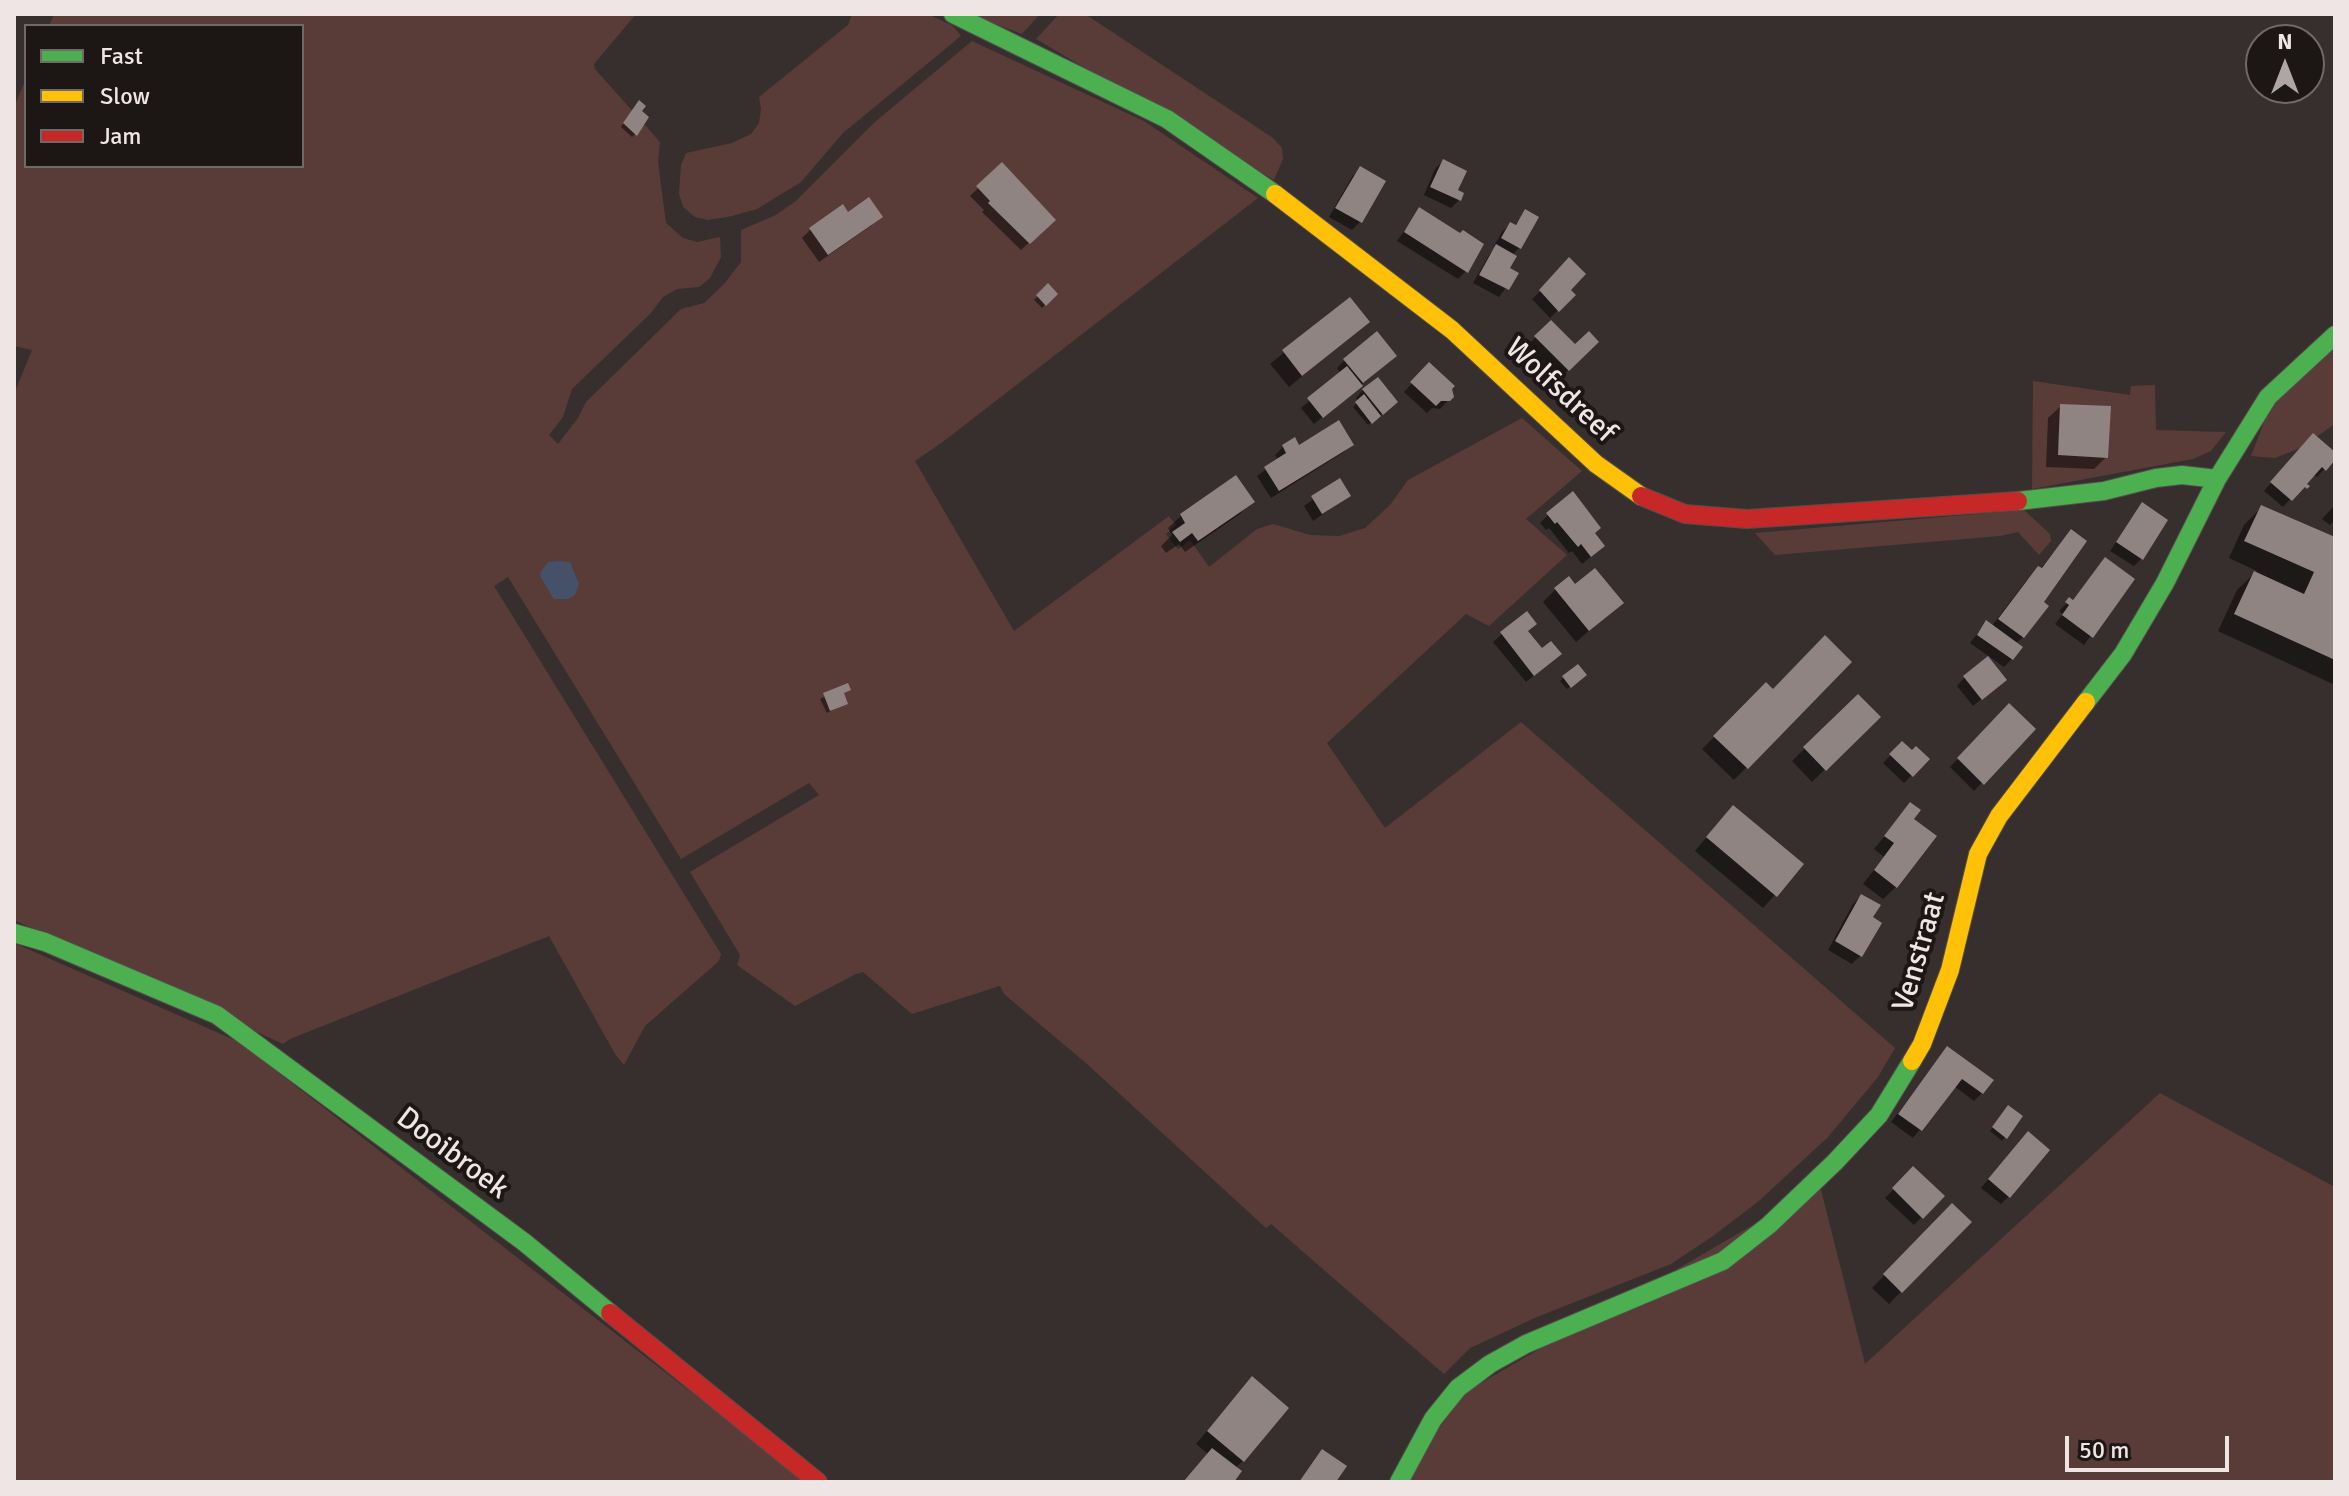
<!DOCTYPE html>
<html>
<head>
<meta charset="utf-8">
<style>
	body { margin:0 }
	#map { position:relative; width:2349px; height:1496px; overflow:hidden; background:#362f2e; font-family:Signika,sans-serif }
	canvas { display:block }
	.frame { position:absolute; inset:0; border:16px solid #eee5e4; pointer-events:none }
	.legend { position:absolute; left:24px; top:24px; width:280px; height:144px; box-sizing:border-box; background:#1c1615; border:2px solid #706968; margin:0; padding:10px 14px; list-style:none; font-size:24px; color:#eee5e4 }
	.legend li { display:flex; align-items:center; gap:16px; height:40px }
	.legend b { width:40px; border:2px solid #706968 }
	.north { position:absolute; left:2245px; top:24px; width:80px; height:80px; box-sizing:border-box; background:#1c1615; border:2px solid #706968; border-radius:50%; rotate:0deg; font-size:22px; font-weight:700; line-height:32px; text-align:center; color:#eee5e4 }
	.north::after { content:''; display:block; margin:auto; width:28px; height:36px; background:#aea5a4; clip-path:polygon(50% 0,100% 100%,50% 72%,0 100%) }
	.scale { position:absolute; left:2065px; top:1436px; width:164px; height:36px; box-sizing:border-box; border:4px solid #eee5e4; border-top:0; padding-left:10px; font-size:24px; line-height:28px; white-space:nowrap; color:#eee5e4; -webkit-text-stroke:6px #1c1615; paint-order:stroke }
</style>
</head>
<body>
<div id="map">
<canvas width="2349" height="1496"></canvas>
<div class="frame"></div>
<ul class="legend">
<li><b style="height:10px;background:#4caf50"></b>Fast</li>
<li><b style="height:10px;background:#ffc107"></b>Slow</li>
<li><b style="height:10px;background:#c62828"></b>Jam</li>
</ul>
<div class="north">N</div>
<div class="scale">50 m</div>
</div>
<script>
const c = document.querySelector('canvas').getContext('2d');
c.lineJoin = 'round';
function fill(path, color) {
  c.fillStyle = color;
  c.fill(path, 'evenodd');
}
function shape(rows) {
  const path = new Path2D();
  for (const r of rows) {
    path.moveTo(r[0], r[1]);
    for (let i = 2; i < r.length; i += 2) path.lineTo(r[i], r[i + 1]);
  }
  return path;
}
function stroke(path, color, width, dash) {
  c.strokeStyle = color;
  c.lineWidth = width;
  c.lineCap = dash ? 'butt' : 'round';
  c.setLineDash(dash || []);
  c.stroke(path);
}
function write(font, color, halo, rows, align = 'center') {
  c.font = font + ' Signika,sans-serif';
  c.lineWidth = 8;
  c.setLineDash([]);
  c.textBaseline = 'middle';
  c.strokeStyle = halo;
  c.fillStyle = color;
  for (const [text, x, y, turn = 0] of rows) {
    c.save();
    c.translate(x, y);
    c.rotate((+turn || 0) * Math.PI / 180);
    c.textAlign = isNaN(turn) ? turn : align;
    if (halo) c.strokeText(text, 0, 0);
    c.fillText(text, 0, 0);
    c.restore();
  }
}
fill(shape([
	[54,14,636,14,594,64,595,69,660,142,658,162,666,223,683,238,697,242,720,237,721,257,710,278,699,287,677,289,663,297,651,313,572,389,563,417,549,435,558,444,578,418,586,402,681,309,704,303,724,284,741,262,741,230,776,215,796,201,876,121,972,41,1144,121,1258,198,944,441,915,461,1014,631,1169,516,1176,525,1166,534,1178,549,1190,540,1209,567,1257,529,1273,524,1310,535,1339,536,1365,528,1390,505,1408,480,1522,418,1582,471,1526,519,1567,555,1489,626,1466,614,1327,743,1385,828,1521,722,1895,1048,1878,1077,1828,1137,1759,1201,1713,1236,1671,1264,1537,1317,1470,1348,1444,1374,1271,1224,1266,1228,1087,1064,1004,994,1000,986,912,1014,863,972,856,974,795,1006,737,965,740,955,690,872,819,795,809,783,681,859,508,577,494,586,721,954,719,961,645,1026,624,1065,615,1054,549,936,290,1039,283,1044,14,920,14,394,32,350,14,346,14,107,26,79,26,166,302,166,302,26,49,26],
	[852,14,928,14,953,26,961,36,843,133,801,182,757,209,732,216,708,220,695,217,683,207,679,193,681,165,686,153,732,143,751,134,759,123,761,109,759,97,848,25],
	[969,14,1040,14,1022,34],
	[1059,14,1085,14,1273,138,1282,148,1283,159,1274,180,1036,39],
	[2335,344,2335,424,2300,448,2275,458,2251,456,2271,404],
	[2033,381,2130,395,2131,386,2155,385,2156,430,2226,432,2211,451,2193,459,2032,489],
	[2024,510,2050,534,2051,541,2039,555,2018,532,2000,536,1775,555,1755,533],
	[14,943,239,1042,807,1482,14,1482],
	[2160,1093,2335,1187,2335,1482,1403,1482,1462,1394,1820,1186,1865,1364]
]), '#593c38');
fill(shape([
	[560,561,570,562,579,584,575,595,568,599,554,599,541,578,540,573,548,562]
]), '#445169');
fill(shape([
	[635,106,635,134,632,137,621,127],
	[1443,161,1459,200,1451,208,1424,195,1435,169],
	[1002,165,1053,220,1021,250,982,212,984,210,970,196],
	[1360,169,1383,182,1360,222,1352,230,1329,217,1352,177],
	[1420,210,1466,271,1458,279,1397,241],
	[1525,211,1519,248,1512,255,1507,269,1516,274,1499,297,1473,283,1489,255,1496,247,1494,246,1502,232,1510,224,1514,226],
	[848,215,872,225,819,262,802,238,810,230],
	[1551,281,1573,295,1550,318,1532,299],
	[1048,286,1056,294,1042,308,1034,300],
	[1349,299,1367,322,1289,387,1270,364],
	[1551,322,1575,347,1597,342,1560,378,1528,345],
	[1345,360,1386,364,1314,424,1301,408,1341,374,1337,368],
	[1429,365,1452,396,1440,409,1432,408,1427,413,1404,392],
	[1363,390,1387,410,1368,425,1353,407,1358,402,1356,398],
	[2061,406,2106,457,2094,469,2046,467,2048,418],
	[1352,444,1344,452,1271,498,1257,476,1278,460,1275,455,1283,447],
	[2305,444,2335,455,2335,457,2317,477,2313,474,2283,507,2264,491],
	[1236,477,1252,501,1240,514,1185,552,1179,544,1166,553,1161,546,1172,535,1168,528,1181,516],
	[1339,481,1348,496,1313,521,1304,506],
	[2142,505,2142,558,2134,566,2110,551],
	[2335,505,2335,520,2330,525,2322,519],
	[2261,508,2335,540,2335,685,2218,631,2237,590,2257,571,2229,558,2244,525],
	[1548,515,1593,534,1594,554,1582,564,1572,551,1569,553,1549,528,1546,530,1540,523],
	[2071,532,2041,602,2023,637,2015,644,2012,659,2004,667,1970,643,1986,623,1991,627,2026,581,2040,569],
	[2097,568,2132,579,2084,645,2055,624,2063,614,2059,611,2070,600,2072,601],
	[1574,586,1621,603,1576,642,1543,602,1556,589],
	[1526,613,1526,632,1551,662,1526,682,1493,642],
	[1849,662,1734,780,1702,749,1766,685,1773,691],
	[1578,667,1584,675,1567,689,1560,681],
	[1964,678,1996,687,1973,706,1957,686],
	[847,685,849,690,842,694,846,703,827,713,820,699],
	[1858,697,1878,717,1812,782,1792,761],
	[2009,706,2033,729,1974,791,1950,767],
	[1902,744,1911,752,1927,759,1904,783,1883,763],
	[1910,805,1912,819,1896,887,1883,899,1863,884,1884,857,1874,849],
	[1721,820,1802,865,1763,908,1695,851],
	[1861,896,1871,918,1879,923,1860,956,1852,964,1828,950,1853,904],
	[1947,1049,1982,1093,1974,1101,1954,1086,1913,1138,1891,1122],
	[2005,1111,2021,1117,2002,1141,1990,1131],
	[2020,1142,2009,1196,2001,1204,1981,1188],
	[1914,1169,1942,1196,1914,1225,1885,1198],
	[1952,1206,1969,1222,1889,1304,1872,1288],
	[1240,1391,1243,1461,1235,1468,1231,1482,1183,1482,1208,1454,1196,1444]
]), '#0007');
fill(shape([
	[639,100,646,106,642,111,649,117,637,136,623,123],
	[1443,159,1467,171,1458,190,1464,193,1461,201,1430,187],
	[1002,162,1056,220,1030,244,988,203,990,201,976,186],
	[1360,166,1386,181,1362,223,1335,208],
	[869,197,883,217,828,255,809,228,843,204,848,212],
	[1419,207,1460,233,1463,230,1484,244,1468,273,1404,232],
	[1525,209,1539,217,1521,249,1501,238,1510,222,1516,225],
	[1496,244,1517,256,1510,268,1519,273,1509,290,1479,275],
	[1569,257,1586,274,1571,290,1576,295,1559,312,1539,290],
	[1048,283,1058,294,1046,306,1036,295],
	[1350,297,1370,322,1302,376,1282,350],
	[1551,320,1575,344,1589,331,1599,342,1569,371,1534,336],
	[1377,331,1397,356,1363,383,1343,359],
	[1429,362,1455,386,1452,389,1454,397,1450,401,1441,401,1436,406,1410,382],
	[1347,366,1363,386,1323,418,1307,398],
	[1378,377,1398,402,1383,415,1362,389],
	[1364,394,1381,416,1372,424,1355,402],
	[2060,404,2111,406,2108,458,2058,455],
	[1339,420,1354,445,1279,491,1264,467,1286,453,1282,445,1295,437,1299,445],
	[2313,433,2335,452,2335,460,2326,471,2322,467,2307,484,2310,486,2307,489,2305,487,2292,501,2270,482],
	[1236,475,1255,502,1198,541,1192,533,1180,542,1172,532,1185,523,1180,514],
	[1340,478,1351,496,1322,514,1311,496],
	[1573,491,1601,528,1595,533,1605,546,1591,557,1581,544,1578,547,1557,522,1555,524,1546,513],
	[2142,502,2168,520,2143,560,2116,542],
	[2261,505,2335,537,2335,660,2234,614,2254,571,2304,594,2314,572,2244,541],
	[2071,529,2087,541,2044,602,2049,606,2024,638,1998,619,2038,566,2042,568],
	[2105,557,2135,579,2093,638,2062,615,2069,605,2065,602,2069,597,2073,600],
	[1595,568,1624,603,1589,631,1554,588,1569,576,1575,584],
	[1527,611,1537,624,1528,631,1542,648,1551,641,1562,654,1534,676,1500,632],
	[1986,620,2023,647,2013,660,1977,635],
	[1825,635,1852,662,1748,769,1713,736,1766,682,1773,689],
	[1988,656,2007,680,1982,700,1963,676],
	[1578,664,1587,675,1571,688,1562,676],
	[848,683,851,690,844,693,848,704,830,711,823,693],
	[1858,694,1881,717,1826,771,1803,747],
	[2009,703,2036,729,1984,785,1957,758],
	[1902,741,1912,750,1916,746,1930,759,1913,777,1889,754],
	[1910,802,1921,810,1914,819,1937,836,1897,888,1874,870,1894,843,1884,836],
	[1733,805,1804,864,1777,897,1706,837],
	[1861,894,1881,905,1873,917,1882,923,1862,957,1835,941],
	[1947,1046,1994,1080,1983,1094,1962,1079,1922,1131,1898,1114],
	[2008,1105,2023,1116,2007,1139,1992,1127],
	[2028,1131,2050,1150,2010,1198,1988,1179],
	[1913,1166,1945,1196,1923,1219,1892,1188],
	[1952,1203,1972,1222,1902,1293,1883,1274],
	[1252,1376,1289,1408,1244,1462,1207,1431],
	[1212,1448,1242,1471,1234,1482,1183,1482],
	[1322,1449,1347,1466,1336,1482,1299,1482]
]), '#8f8482');
const fast = shape([
	[953,14,1167,119,1275,194],
	[2018,501,2104,491,2156,478,2182,475,2217,479],
	[2086,702,2123,654,2165,583,2217,479,2268,397,2335,335],
	[14,933,45,942,217,1015,524,1242,610,1313],
	[1399,1482,1433,1419,1458,1388,1490,1364,1526,1344,1723,1261,1769,1225,1835,1162,1879,1115,1912,1061]
]);
const slow = shape([
	[1275,194,1452,330,1596,464,1641,496],
	[1912,1061,1922,1044,1950,970,1978,854,1999,816,2086,702]
]);
const jam = shape([
	[1641,496,1685,514,1747,519,2018,501],
	[610,1313,818,1482]
]);
stroke(fast, '#534d4c', 20);
stroke(slow, '#534d4c', 20);
stroke(jam, '#534d4c', 20);
stroke(fast, '#4caf50', 18);
stroke(slow, '#ffc107', 18);
stroke(jam, '#c62828', 18);
write('30px', '#eee5e4', '#1c1615', [
	["Wolfsdreef",1560,391,43],
	["Venstraat",1920,952,-74],
	["Dooibroek",452,1154,37]
]);
</script>
</body>
</html>
